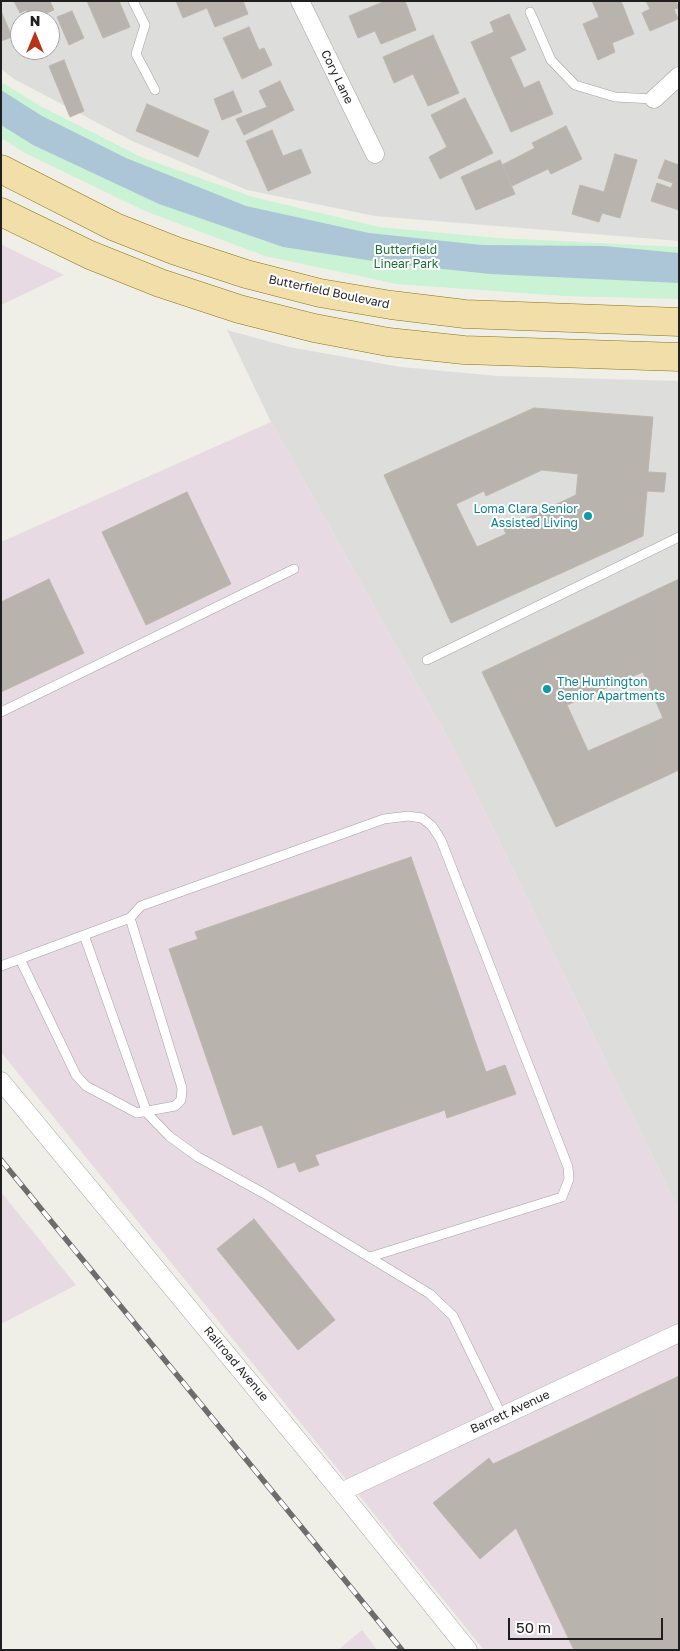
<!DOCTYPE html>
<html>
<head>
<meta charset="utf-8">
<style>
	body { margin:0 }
	#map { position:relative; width:680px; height:1651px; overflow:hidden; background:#efeee7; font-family:"Golos Text",sans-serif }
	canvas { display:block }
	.frame { position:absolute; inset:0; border:2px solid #1f1f1f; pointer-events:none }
	.north { position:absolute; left:10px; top:10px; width:50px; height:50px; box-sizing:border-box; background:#fff; border:1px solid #a5a5a5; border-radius:50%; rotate:0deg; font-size:14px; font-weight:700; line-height:20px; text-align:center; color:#1f1f1f }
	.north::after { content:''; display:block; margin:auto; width:18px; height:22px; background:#b73217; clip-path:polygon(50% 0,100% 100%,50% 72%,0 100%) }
	.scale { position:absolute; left:508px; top:1618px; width:155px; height:22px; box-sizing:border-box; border:2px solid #1f1f1f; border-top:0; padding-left:6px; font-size:15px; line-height:18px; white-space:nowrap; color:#1f1f1f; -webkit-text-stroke:4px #fff; paint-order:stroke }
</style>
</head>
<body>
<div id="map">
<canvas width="680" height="1651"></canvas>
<div class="frame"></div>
<div class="north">N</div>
<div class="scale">50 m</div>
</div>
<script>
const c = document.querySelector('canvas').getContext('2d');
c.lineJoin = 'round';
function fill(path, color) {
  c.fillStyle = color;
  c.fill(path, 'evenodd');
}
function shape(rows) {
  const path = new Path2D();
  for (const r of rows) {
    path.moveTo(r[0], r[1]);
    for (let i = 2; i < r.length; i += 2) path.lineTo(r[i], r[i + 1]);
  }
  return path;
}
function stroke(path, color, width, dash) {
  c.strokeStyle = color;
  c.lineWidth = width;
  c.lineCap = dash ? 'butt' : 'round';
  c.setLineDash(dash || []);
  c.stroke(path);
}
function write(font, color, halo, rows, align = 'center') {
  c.font = font + ' "Golos Text",sans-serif';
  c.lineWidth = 4;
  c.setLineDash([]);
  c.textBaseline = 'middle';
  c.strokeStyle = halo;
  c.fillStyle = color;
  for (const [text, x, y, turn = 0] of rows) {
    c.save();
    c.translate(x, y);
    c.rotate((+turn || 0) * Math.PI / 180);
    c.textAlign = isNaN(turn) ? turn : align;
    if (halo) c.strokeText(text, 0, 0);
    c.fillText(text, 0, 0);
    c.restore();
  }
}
fill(shape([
	[1,1,679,1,679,241,375,216,247,190,132,141,14,79,1,69],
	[20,20,50,20,50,50,20,50],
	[227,330,289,347,401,367,497,376,679,381,679,1211,457,755,271,422]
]), '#dddddc');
fill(shape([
	[1,245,2,245,64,275,1,305],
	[271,422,457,755,679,1211,679,1650,484,1650,1,1052,1,542],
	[1,1192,76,1285,1,1324],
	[362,1630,377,1650,338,1650]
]), '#e7dae2');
fill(shape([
	[1,82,42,107,143,158,253,197,379,227,497,238,679,247,679,299,565,296,397,284,265,256,145,211,25,153,1,138]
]), '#c9f3d4');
fill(shape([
	[1,90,42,116,126,158,246,206,369,233,482,245,604,246,679,253,679,283,490,274,386,263,283,247,159,204,33,145,1,125]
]), '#acc6d7');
const building = shape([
	[14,1,50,1,54,10,30,20,26,10,20,13,14,1],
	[87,1,119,1,130,27,103,38,87,1],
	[176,1,243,1,248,14,215,27,207,8,183,18,176,1],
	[385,1,405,1,416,30,381,44,375,31,358,38,349,16,385,1],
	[592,1,621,1,634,34,612,43,615,52,598,60,583,24,599,17,592,1],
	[646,1,676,1,679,8,674,9,678,19,650,31,642,13,650,9,646,1],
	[1,11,12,37,1,41,1,11],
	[72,11,84,38,69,45,57,17,72,11],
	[509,14,526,50,510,57,524,88,539,81,553,114,511,132,471,42,494,32,490,22,509,14],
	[249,27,259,50,264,48,272,65,242,79,223,38,249,27],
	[433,35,459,93,428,106,413,74,394,83,383,57,433,35],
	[64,60,84,111,70,117,49,66,64,60],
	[280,81,294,110,244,135,236,119,267,107,259,91,280,81],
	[233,91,242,112,222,120,214,99,233,91],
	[465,98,493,153,440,179,429,157,447,147,431,115,465,98],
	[147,104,209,131,198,157,136,131,147,104],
	[566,126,582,159,551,174,548,169,512,186,502,165,535,148,532,143,566,126],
	[272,130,283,156,301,149,311,173,268,191,246,141,272,130],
	[615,154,637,160,620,218,602,213,599,222,572,214,580,185,604,192,615,154],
	[500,160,515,194,476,210,461,177,500,160],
	[665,160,679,165,679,210,651,201,657,183,671,188,673,183,658,178,665,160],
	[534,408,653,417,648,472,666,473,664,492,647,491,643,536,451,623,384,475,534,408],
	[542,470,578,474,576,495,504,529,506,534,477,547,456,504,484,491,486,496,542,470],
	[187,492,231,584,146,625,102,532,187,492],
	[49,579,84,653,1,692,1,602,49,579],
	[679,579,679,770,556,827,482,672,679,579],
	[643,672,663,718,588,751,567,705,643,672],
	[411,857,486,1072,505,1065,516,1094,447,1118,445,1110,315,1155,319,1165,299,1172,295,1162,278,1168,262,1125,233,1135,169,949,198,939,195,932,411,857],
	[254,1219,335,1320,298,1350,217,1249,254,1219],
	[679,1376,679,1650,574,1650,516,1528,480,1559,433,1503,489,1458,493,1464,679,1376]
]);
fill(building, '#b8b4ad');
stroke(building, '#bfb7ab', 1);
const lane = shape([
	[133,1,145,25,136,54,155,90],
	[530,12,551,60,575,85,615,97,654,99],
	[427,660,679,537],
	[1,712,294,569],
	[84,935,147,1113,169,1136,198,1157,265,1194,430,1294,453,1316,502,1416],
	[20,959,76,1075,86,1086,137,1113,175,1106,181,1100,182,1088,130,918],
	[1,966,130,918,141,906,384,819,408,816,422,818,432,826,441,840,568,1167,569,1179,562,1197,370,1257]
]);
const street = shape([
	[300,1,375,154],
	[654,99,679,76],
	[1,1081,341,1492,468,1650],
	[341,1492,679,1333]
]);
const primary = shape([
	[1,169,115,227,176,251,246,274,320,293,391,305,465,314,679,322],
	[1,212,90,255,160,283,239,309,314,328,388,342,464,350,679,357]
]);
stroke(lane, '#a3a3a3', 10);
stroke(street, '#a3a3a3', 19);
stroke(primary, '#897611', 29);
stroke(lane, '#fff', 9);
stroke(street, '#fff', 18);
stroke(primary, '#f1dea9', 28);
const rail = shape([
	[1,1160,402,1650]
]);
stroke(rail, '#6d6d6d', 5.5);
stroke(rail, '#fff', 4, [11]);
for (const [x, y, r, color] of [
	[588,516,5,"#0f9aa8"],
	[547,689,5,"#0f9aa8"]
]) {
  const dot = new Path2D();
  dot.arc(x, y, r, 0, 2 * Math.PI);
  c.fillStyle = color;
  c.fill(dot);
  stroke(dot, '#fff', 2);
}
write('12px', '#1f1f1f', '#fff', [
	["Cory Lane",337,77,64],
	["Butterfield Boulevard",329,292,12],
	["Railroad Avenue",236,1364,50],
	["Barrett Avenue",510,1412,-25]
]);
write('12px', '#19722f', '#fff', [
	["Butterfield",406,250],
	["Linear Park",406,264]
]);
write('12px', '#0d838f', '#fff', [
	["Loma Clara Senior",578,509],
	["Assisted Living",578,523],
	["The Huntington",557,682,"left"],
	["Senior Apartments",557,696,"left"]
], 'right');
</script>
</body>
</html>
